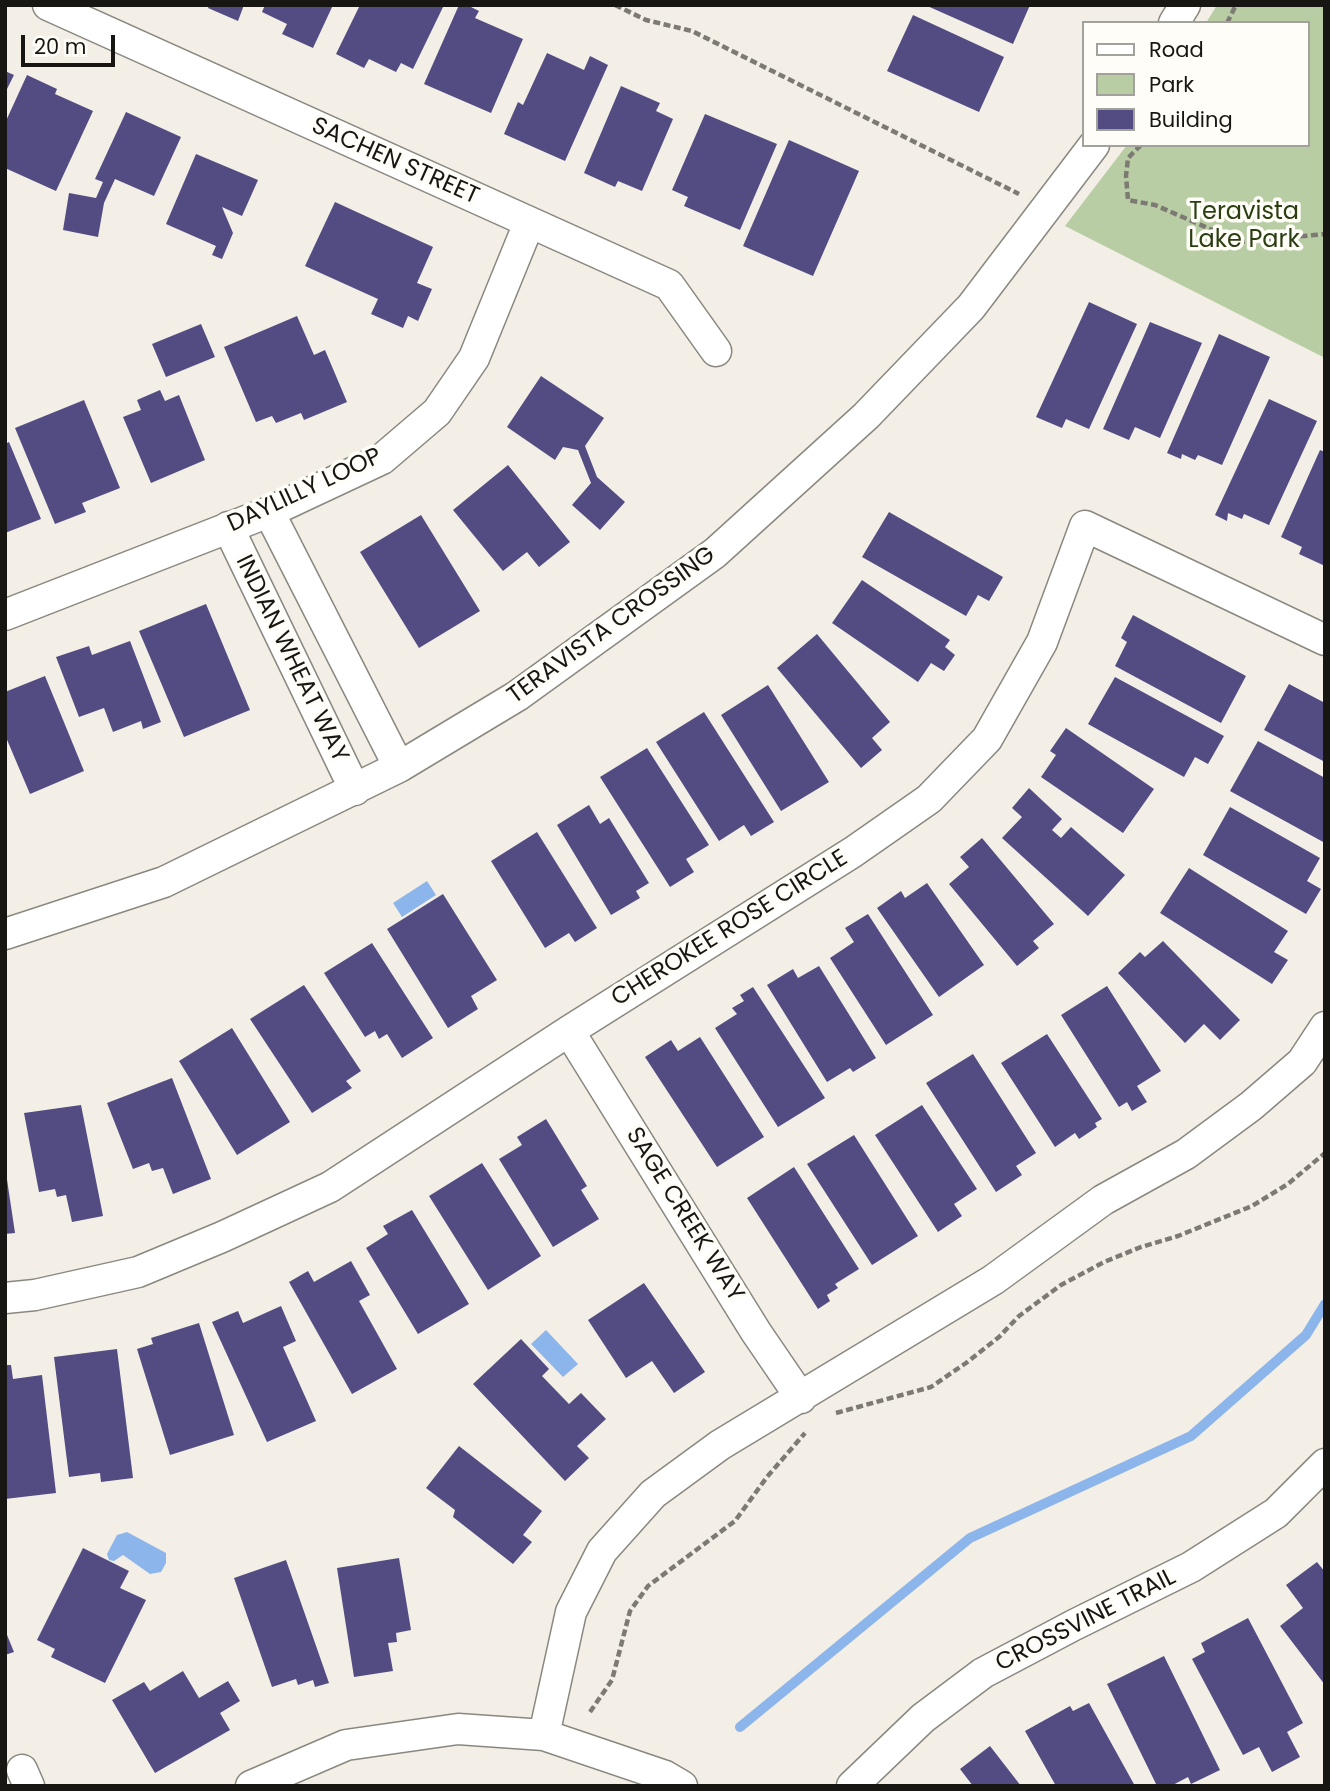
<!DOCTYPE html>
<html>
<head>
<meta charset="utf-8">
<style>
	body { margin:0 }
	#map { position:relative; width:1330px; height:1791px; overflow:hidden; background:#f3efe6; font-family:Poppins,sans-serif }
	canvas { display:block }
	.frame { position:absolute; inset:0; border:7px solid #181613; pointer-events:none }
	.legend { position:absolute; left:1082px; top:21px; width:228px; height:126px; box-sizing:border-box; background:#fffdf7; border:2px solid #a3a19c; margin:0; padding:9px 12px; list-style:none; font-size:21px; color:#181613 }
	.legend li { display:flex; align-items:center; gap:14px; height:35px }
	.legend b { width:35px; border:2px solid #a3a19c }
	.scale { position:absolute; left:21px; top:35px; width:94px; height:32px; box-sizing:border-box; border:4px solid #181613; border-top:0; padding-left:9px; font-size:21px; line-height:24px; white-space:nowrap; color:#181613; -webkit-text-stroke:5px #fffdf7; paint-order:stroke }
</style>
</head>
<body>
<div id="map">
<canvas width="1330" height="1791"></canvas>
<div class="frame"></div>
<ul class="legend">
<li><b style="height:9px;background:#fff"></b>Road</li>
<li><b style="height:19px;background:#b9cda5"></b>Park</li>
<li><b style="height:19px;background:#524c83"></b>Building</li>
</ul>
<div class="scale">20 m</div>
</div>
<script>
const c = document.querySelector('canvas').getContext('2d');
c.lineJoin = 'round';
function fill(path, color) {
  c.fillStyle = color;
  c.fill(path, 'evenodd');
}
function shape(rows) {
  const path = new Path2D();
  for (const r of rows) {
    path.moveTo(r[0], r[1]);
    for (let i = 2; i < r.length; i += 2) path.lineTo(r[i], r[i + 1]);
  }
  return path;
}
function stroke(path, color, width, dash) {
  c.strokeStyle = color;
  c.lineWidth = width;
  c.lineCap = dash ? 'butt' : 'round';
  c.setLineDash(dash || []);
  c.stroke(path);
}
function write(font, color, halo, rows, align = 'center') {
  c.font = font + ' Poppins,sans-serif';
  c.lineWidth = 7;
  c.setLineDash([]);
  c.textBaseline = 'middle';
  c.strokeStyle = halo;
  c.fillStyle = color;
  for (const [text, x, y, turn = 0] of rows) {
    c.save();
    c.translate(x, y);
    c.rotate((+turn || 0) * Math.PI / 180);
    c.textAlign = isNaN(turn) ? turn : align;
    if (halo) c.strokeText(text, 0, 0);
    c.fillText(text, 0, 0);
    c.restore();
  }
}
fill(shape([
	[1217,5,1325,5,1325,358,1065,226,1127,145,1307,145,1307,23,1206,23]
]), '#b9cda5');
fill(shape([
	[427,881,436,895,402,917,393,903],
	[546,1330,578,1364,563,1377,531,1344],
	[127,1532,166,1553,166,1563,161,1572,150,1574,123,1555,114,1561,109,1560,107,1554,117,1535]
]), '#8cb5eb');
stroke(shape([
	[740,1727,970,1538,1191,1436,1306,1335,1325,1304]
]), '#8cb5eb', 10);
fill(shape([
	[209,5,244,5,238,21,208,8],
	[265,5,333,5,313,48,282,34,287,24,262,12],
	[360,5,444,5,413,69,401,63,396,72,369,59,364,68,336,54],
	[459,5,467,5,479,11,475,18,523,39,491,113,424,84],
	[925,5,1030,5,1013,44],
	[913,15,1004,57,979,112,887,71],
	[547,53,584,70,590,56,608,65,565,161,504,134,518,102,523,105],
	[5,71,14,75,5,93],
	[27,75,57,89,55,94,93,111,56,191,5,168,5,123],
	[621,86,660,103,656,111,673,119,642,191,618,181,615,187,584,173],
	[126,112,181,137,154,196,115,179,104,203,98,237,63,230,69,193,96,198,103,182,95,179],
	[705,114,777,144,740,230,684,206,688,197,672,190],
	[789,140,859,171,813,276,743,246],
	[196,154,258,180,242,216,222,207,233,233,222,259,212,255,216,246,166,224],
	[335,202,433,247,417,283,432,289,418,321,408,316,403,328,371,314,378,299,305,266],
	[1089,302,1137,324,1089,429,1066,419,1062,428,1036,417],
	[297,316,314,355,325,350,347,402,304,420,301,413,276,423,272,416,256,422,224,347],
	[1150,322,1202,343,1160,438,1135,427,1129,440,1103,429],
	[201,324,215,357,166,377,152,344],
	[1219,334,1270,357,1222,465,1198,455,1195,460,1182,454,1181,459,1167,453],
	[541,376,604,418,585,446,597,477,625,502,600,530,572,505,591,483,578,450,563,447,555,460,507,427],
	[160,390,165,401,179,395,205,460,151,483,123,417,141,410,137,400],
	[1269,399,1317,421,1269,525,1244,514,1242,519,1228,513,1227,521,1215,515],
	[84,400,120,488,82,503,86,512,55,524,15,428],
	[9,442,41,519,5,533,5,444],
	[1320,450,1325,452,1325,566,1299,554,1302,547,1281,537],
	[508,465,570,542,539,567,527,552,503,571,453,510],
	[889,512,1003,577,989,601,978,595,966,616,862,557],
	[421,515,480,611,419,648,360,552],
	[862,580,950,640,945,647,955,655,944,671,931,663,918,682,832,623],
	[206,604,250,710,184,737,139,631],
	[1133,615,1246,676,1221,723,1115,666,1127,642,1121,638],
	[817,634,890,722,872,738,882,750,861,768,777,668],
	[130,641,161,722,143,729,141,721,113,732,104,708,79,717,56,657,89,646,92,655],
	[45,676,84,771,30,794,5,735,5,692],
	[1115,677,1224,736,1208,764,1195,757,1184,777,1088,724],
	[1289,684,1325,703,1325,762,1264,730],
	[768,685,829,782,781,811,721,715],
	[704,712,774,822,751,836,744,825,719,841,656,742],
	[1066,728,1154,789,1123,833,1041,777,1056,755,1050,751],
	[1258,741,1325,778,1325,843,1230,791],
	[647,748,709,845,686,859,694,872,670,887,600,777],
	[1029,788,1062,819,1052,830,1061,838,1071,827,1125,875,1088,916,1002,838,1022,817,1012,808],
	[589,805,600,824,609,818,649,883,636,891,640,898,611,915,557,825],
	[1230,807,1320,858,1307,881,1321,889,1306,914,1203,855],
	[537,832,597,928,575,942,569,933,545,948,491,861],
	[982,838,1054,924,1033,941,1039,948,1017,966,949,884,969,867,960,857],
	[1189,868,1288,931,1274,952,1288,960,1272,984,1160,913],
	[927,883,984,965,939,997,877,908,901,891,905,898],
	[443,894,497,980,471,996,478,1009,448,1028,387,929],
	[868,914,933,1015,886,1045,830,958,854,942,845,928],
	[1163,941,1240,1020,1220,1040,1204,1024,1185,1043,1118,973,1140,952,1145,957],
	[372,943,433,1038,402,1058,387,1034,379,1039,375,1031,365,1037,324,973],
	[819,966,876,1058,853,1072,850,1068,827,1082,767,985,793,969,798,978],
	[304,985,361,1071,346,1081,352,1088,312,1113,250,1019],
	[1107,986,1161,1071,1137,1086,1147,1102,1132,1111,1127,1102,1119,1107,1061,1015],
	[753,987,825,1098,778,1127,715,1028,737,1014,732,1008,744,1001,740,995],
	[232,1028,290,1122,237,1155,179,1061],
	[1047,1034,1102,1119,1095,1123,1097,1127,1079,1139,1075,1133,1055,1147,1001,1063],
	[700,1037,764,1137,717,1167,645,1057,671,1040,678,1051],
	[973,1054,1036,1153,1016,1166,1022,1175,996,1192,926,1083],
	[172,1078,211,1179,173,1194,163,1168,152,1171,149,1163,133,1169,107,1103],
	[81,1105,103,1216,72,1222,66,1195,57,1197,55,1189,39,1192,24,1113],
	[922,1105,977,1189,954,1204,962,1216,938,1232,875,1135],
	[546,1119,587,1186,581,1190,599,1219,553,1247,499,1159,522,1145,517,1137],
	[854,1135,918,1236,872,1265,807,1164],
	[482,1163,541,1256,488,1290,429,1196],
	[5,1166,15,1233,5,1234],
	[794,1167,859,1269,835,1284,838,1288,827,1295,830,1301,818,1309,747,1198],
	[412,1210,469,1304,418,1334,366,1248,388,1234,383,1226],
	[351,1261,370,1295,359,1301,397,1369,352,1394,289,1282,308,1271,314,1282],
	[644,1283,705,1372,674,1393,652,1361,626,1378,588,1320],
	[281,1306,296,1341,283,1347,316,1421,267,1442,212,1322,238,1311,243,1323],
	[199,1323,234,1435,170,1455,137,1349,153,1344,151,1338],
	[521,1339,549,1369,542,1376,569,1404,581,1393,606,1419,577,1446,589,1458,565,1481,473,1384],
	[117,1349,133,1478,101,1482,100,1473,69,1477,54,1357],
	[5,1365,11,1365,13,1379,42,1375,56,1493,5,1499],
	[459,1446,542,1511,523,1535,532,1542,513,1564,453,1517,455,1510,426,1488],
	[83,1548,129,1571,120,1588,146,1600,105,1683,51,1657,55,1649,37,1640],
	[399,1558,411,1630,396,1633,397,1642,388,1643,393,1671,354,1677,337,1568],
	[286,1560,329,1683,315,1687,313,1680,298,1685,296,1679,272,1687,234,1578],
	[1317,1562,1325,1572,1325,1685,1280,1626,1303,1608,1286,1585],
	[1248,1618,1303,1723,1287,1732,1300,1757,1272,1772,1259,1747,1243,1755,1192,1659,1205,1652,1201,1643],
	[5,1630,14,1652,5,1655],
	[1164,1656,1220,1770,1191,1784,1188,1777,1171,1786,1157,1786,1107,1684],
	[183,1671,199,1698,228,1681,240,1701,220,1713,230,1730,155,1773,112,1700,144,1682,150,1691],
	[1089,1703,1135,1786,1056,1786,1025,1731,1070,1706,1073,1711],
	[990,1746,1021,1786,973,1786,960,1769]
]), '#524c83');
const street = shape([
	[48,5,669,285,716,351],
	[1174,23,1185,5],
	[269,512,399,767],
	[228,527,355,790],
	[5,615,269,512,382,459,437,412,474,358,529,223],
	[5,934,164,882,399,767,517,696,715,553,866,416,971,307,1094,145],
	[569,1031,756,1332,801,1398],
	[5,1298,35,1295,138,1272,222,1237,330,1187,569,1031,853,852,929,799,987,739,1042,642,1085,526,1325,640],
	[544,1735,571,1612,602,1551,653,1494,720,1445,993,1280,1103,1200,1186,1154,1251,1106,1302,1062,1325,1027],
	[22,1770,29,1786],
	[251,1786,346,1745,458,1729,544,1735,665,1776,682,1786],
	[852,1786,923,1718,983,1673,1074,1625,1191,1567,1276,1513,1325,1464]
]);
stroke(street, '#8a877f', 33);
stroke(shape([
	[615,5,646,20,692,31,1019,194],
	[1227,23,1236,5],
	[1141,145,1128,158,1126,176,1128,200,1155,205,1240,242,1325,234],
	[836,1413,931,1387,966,1363,999,1337,1019,1316,1061,1285,1104,1262,1141,1247,1178,1236,1252,1206,1288,1184,1325,1153],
	[590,1712,612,1680,630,1611,648,1586,735,1521,767,1477,805,1433]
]), '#7d7a74', 4.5, [7, 3.5]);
stroke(street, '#fff', 30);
write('24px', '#181613', '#fffdf7', [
	["SACHEN STREET",395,162,24],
	["DAYLILLY LOOP",305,491,-25],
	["TERAVISTA CROSSING",612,626,-36],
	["INDIAN WHEAT WAY",291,659,64],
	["CHEROKEE ROSE CIRCLE",730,929,-32],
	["SAGE CREEK WAY",684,1215,58],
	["CROSSVINE TRAIL",1086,1621,-27]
]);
write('24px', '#2b3e12', '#fffdf7', [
	["Teravista",1244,213],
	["Lake Park",1244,241]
]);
</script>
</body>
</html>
